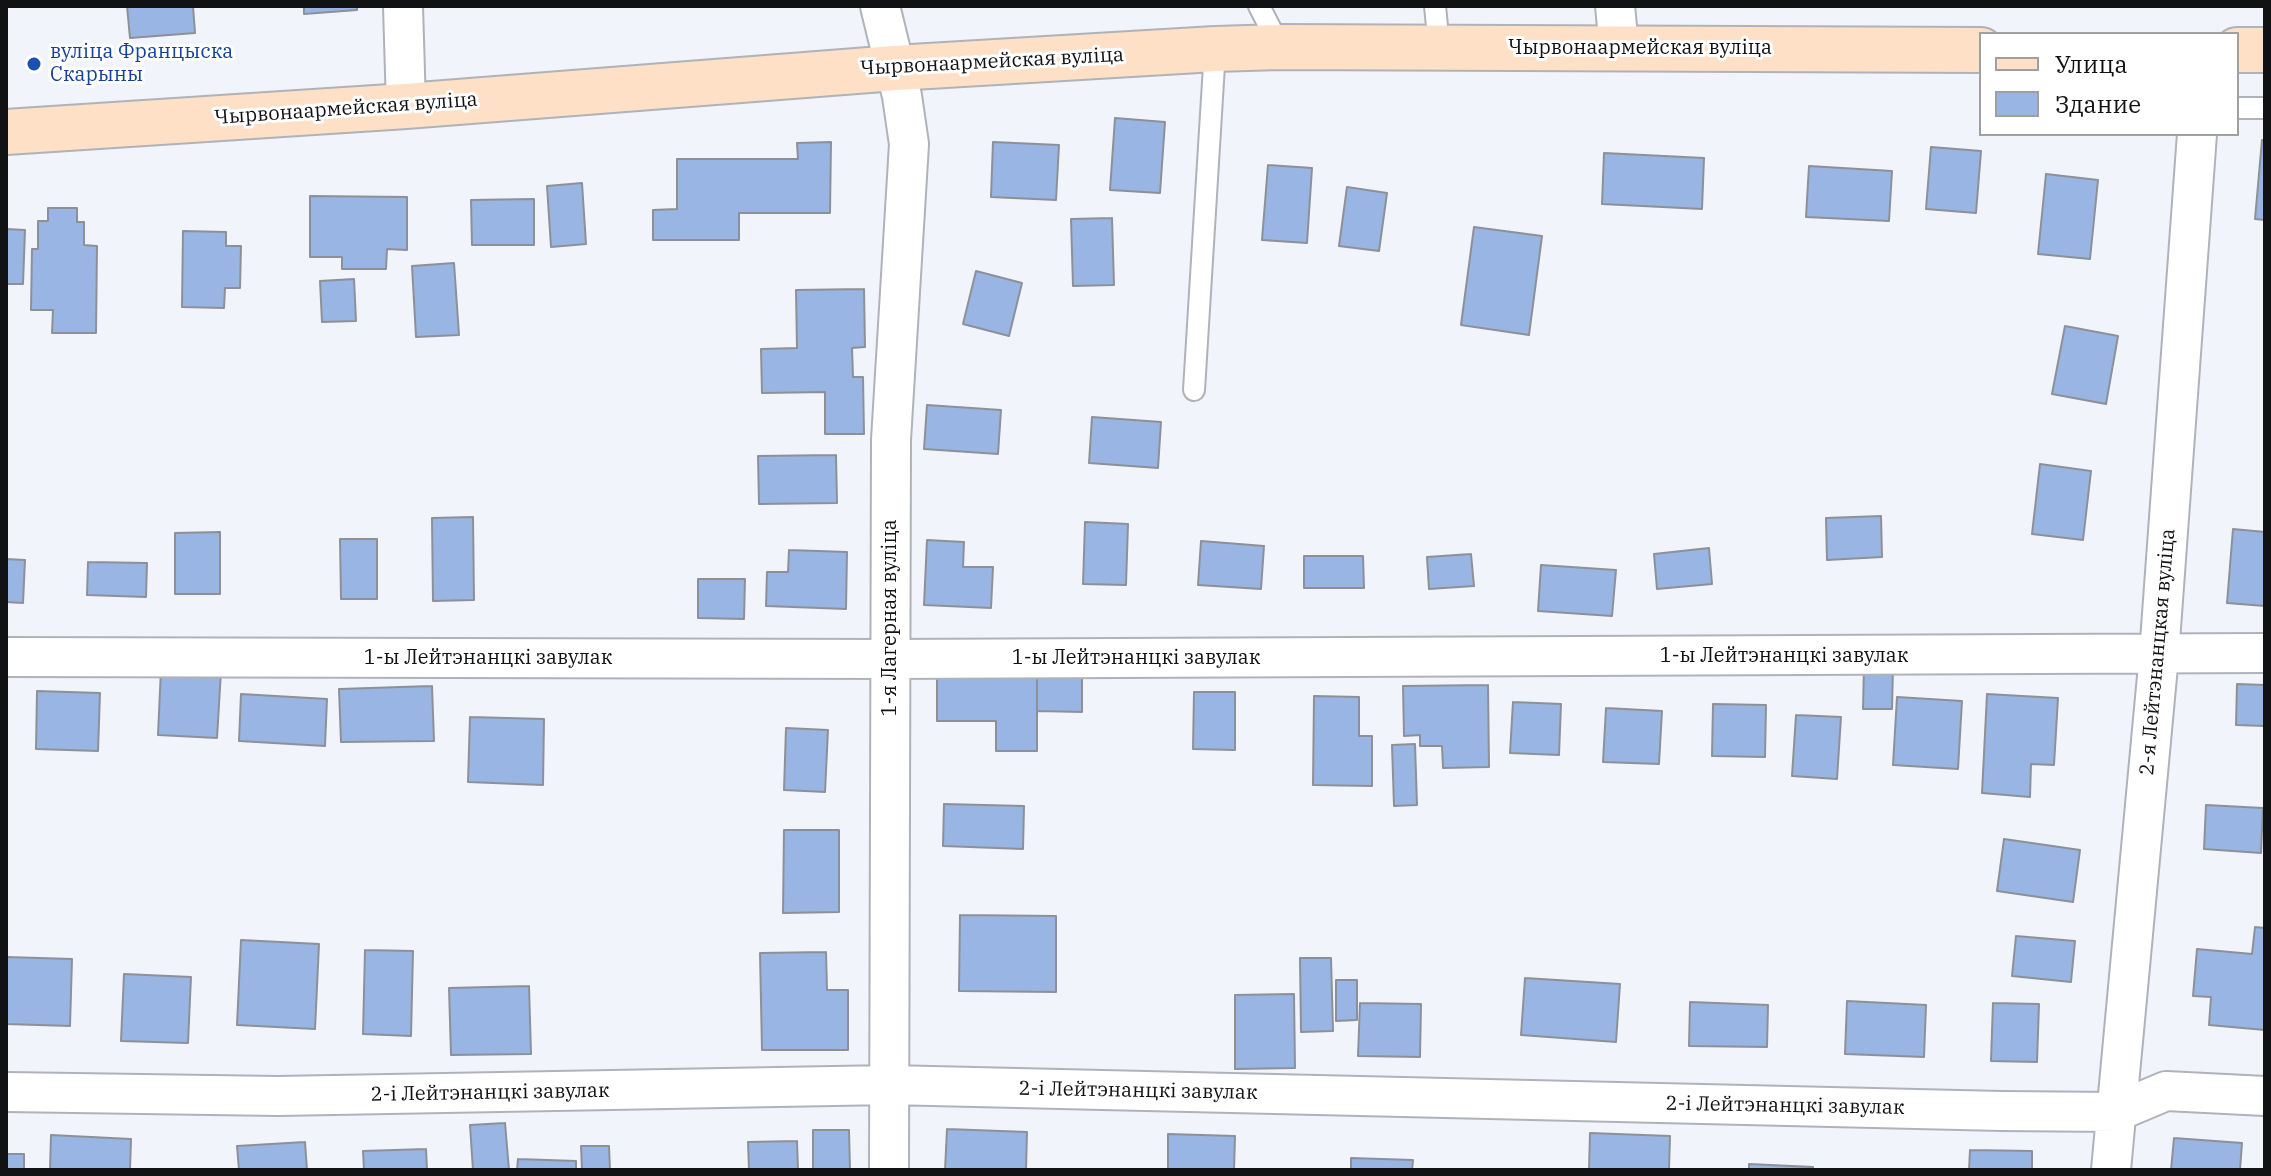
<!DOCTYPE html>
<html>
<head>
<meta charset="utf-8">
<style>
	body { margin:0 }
	#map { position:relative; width:2271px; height:1176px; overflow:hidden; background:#f1f5fb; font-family:"IBM Plex Serif",serif }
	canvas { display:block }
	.frame { position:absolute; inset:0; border:8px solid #111214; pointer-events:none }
	.legend { position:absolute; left:1979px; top:32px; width:260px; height:104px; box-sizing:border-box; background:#fff; border:2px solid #a0a0a1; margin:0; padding:10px 14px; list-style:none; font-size:24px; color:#111214 }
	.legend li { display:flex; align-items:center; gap:16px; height:40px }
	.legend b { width:40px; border:2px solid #a0a0a1 }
</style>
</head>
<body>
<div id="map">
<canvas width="2271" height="1176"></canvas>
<div class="frame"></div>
<ul class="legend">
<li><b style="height:10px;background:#fee0c6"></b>Улица</li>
<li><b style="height:22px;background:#99b5e3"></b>Здание</li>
</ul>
</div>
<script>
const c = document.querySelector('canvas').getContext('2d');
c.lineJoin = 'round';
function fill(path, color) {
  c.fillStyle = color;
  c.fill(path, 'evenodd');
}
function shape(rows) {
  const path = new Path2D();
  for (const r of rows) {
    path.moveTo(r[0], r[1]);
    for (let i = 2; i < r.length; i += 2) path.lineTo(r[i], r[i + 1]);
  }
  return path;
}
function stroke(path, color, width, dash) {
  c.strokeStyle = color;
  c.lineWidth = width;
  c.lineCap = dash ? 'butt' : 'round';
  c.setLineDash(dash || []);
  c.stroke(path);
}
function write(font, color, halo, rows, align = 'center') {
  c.font = font + ' "IBM Plex Serif",serif';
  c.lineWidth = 6;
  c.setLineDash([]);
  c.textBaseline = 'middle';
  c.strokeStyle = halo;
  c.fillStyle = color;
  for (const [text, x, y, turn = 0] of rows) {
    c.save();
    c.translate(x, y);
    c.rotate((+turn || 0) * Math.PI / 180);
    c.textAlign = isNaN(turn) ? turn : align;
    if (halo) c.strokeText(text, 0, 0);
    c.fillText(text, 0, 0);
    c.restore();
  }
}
const building = shape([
	[127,6,193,6,195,33,130,38,127,6],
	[304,6,357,6,357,10,304,14,304,6],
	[1115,118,1165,122,1160,193,1110,190,1115,118],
	[2262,140,2265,141,2265,220,2255,219,2262,140],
	[831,142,830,213,739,213,739,240,653,240,653,210,677,209,677,159,798,159,797,143,831,142],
	[993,142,1059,145,1056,200,991,197,993,142],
	[1931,147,1981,151,1976,213,1926,209,1931,147],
	[1604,153,1704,158,1702,209,1602,204,1604,153],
	[1268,165,1312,168,1307,243,1262,240,1268,165],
	[1809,166,1892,171,1889,221,1806,217,1809,166],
	[2046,174,2098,180,2090,259,2038,254,2046,174],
	[582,183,586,244,551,247,547,186,582,183],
	[1347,187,1387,193,1379,251,1339,246,1347,187],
	[310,196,407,197,407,250,387,249,386,269,342,269,342,257,310,257,310,196],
	[534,199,534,245,472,245,471,200,534,199],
	[48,208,77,208,77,222,84,222,84,245,97,246,96,333,52,333,53,310,31,310,32,249,38,249,38,221,48,221,48,208],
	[1112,218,1114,285,1073,286,1071,219,1112,218],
	[1474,227,1542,236,1529,335,1461,325,1474,227],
	[6,229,25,230,23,284,6,284,6,229],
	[183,231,226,232,226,246,241,246,240,288,225,288,224,308,182,307,183,231],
	[454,263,459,335,416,337,412,266,454,263],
	[976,271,1022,283,1009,336,963,324,976,271],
	[354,279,356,321,322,322,320,281,354,279],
	[864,289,865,347,852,348,853,377,863,377,864,434,825,434,825,392,762,393,761,349,797,348,796,290,864,289],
	[2065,326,2118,336,2106,404,2052,394,2065,326],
	[927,405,1001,410,998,454,924,449,927,405],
	[1092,417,1161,422,1158,468,1089,463,1092,417],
	[836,455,837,503,759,504,758,456,836,455],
	[2040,464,2091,471,2083,540,2032,534,2040,464],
	[1881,516,1882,557,1827,560,1826,518,1881,516],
	[473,517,474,600,433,601,432,518,473,517],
	[1085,522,1128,524,1126,585,1083,584,1085,522],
	[2233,529,2265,532,2265,606,2227,603,2233,529],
	[220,532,220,594,175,594,175,533,220,532],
	[340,539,377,539,377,599,341,599,340,539],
	[927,540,964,542,963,567,993,567,991,608,924,605,927,540],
	[1201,541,1264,546,1261,589,1198,585,1201,541],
	[1709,548,1712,584,1657,589,1654,554,1709,548],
	[789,550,847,552,846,609,766,606,767,572,788,572,789,550],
	[1471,554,1474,586,1429,589,1427,557,1471,554],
	[1304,556,1363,556,1364,588,1304,588,1304,556],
	[6,559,25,560,23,603,6,602,6,559],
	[88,562,147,563,146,597,87,595,88,562],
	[1541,565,1616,570,1612,616,1538,611,1541,565],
	[698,579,745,579,744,619,698,618,698,579],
	[1864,665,1893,666,1892,709,1863,709,1864,665],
	[161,669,221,671,217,738,158,735,161,669],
	[937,669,1037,669,1037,751,996,751,996,721,937,721,937,669],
	[1037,669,1082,669,1082,712,1037,711,1037,669],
	[2237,684,2265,685,2265,726,2236,725,2237,684],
	[1488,685,1489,767,1443,768,1442,746,1420,746,1420,735,1404,736,1403,686,1488,685],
	[432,686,434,741,341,742,339,689,432,686],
	[37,691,100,693,98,751,36,749,37,691],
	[1194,692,1235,692,1235,750,1193,749,1194,692],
	[241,694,327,699,325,746,239,741,241,694],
	[1987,694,2058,698,2054,765,2031,764,2030,797,1982,793,1987,694],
	[1314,696,1359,697,1359,736,1372,736,1372,786,1313,785,1314,696],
	[1897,697,1962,701,1958,769,1893,765,1897,697],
	[1513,702,1561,704,1559,755,1510,753,1513,702],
	[1713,704,1766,705,1765,757,1712,756,1713,704],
	[1606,708,1662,711,1659,764,1603,762,1606,708],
	[1796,715,1841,717,1837,779,1792,776,1796,715],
	[470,717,544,719,543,785,468,782,470,717],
	[786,728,828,730,825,792,784,790,786,728],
	[1415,744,1417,805,1394,806,1392,745,1415,744],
	[944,804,1024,806,1023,849,943,846,944,804],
	[2206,805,2263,808,2261,853,2204,849,2206,805],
	[784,830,839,830,839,912,783,913,784,830],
	[2004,839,2080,850,2073,902,1997,891,2004,839],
	[960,915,1056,916,1056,992,959,991,960,915],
	[2255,927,2265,928,2265,1030,2209,1025,2211,997,2193,996,2197,949,2252,954,2255,927],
	[2016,936,2075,941,2071,982,2012,976,2016,936],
	[241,940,319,944,315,1029,237,1025,241,940],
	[365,950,413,951,411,1036,363,1034,365,950],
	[826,952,827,990,848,990,848,1050,762,1050,760,953,826,952],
	[6,957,72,959,70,1026,6,1024,6,957],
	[1300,958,1331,958,1333,1031,1301,1032,1300,958],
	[124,974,191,977,188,1043,121,1041,124,974],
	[1525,978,1620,984,1616,1042,1521,1035,1525,978],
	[1336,980,1357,980,1357,1020,1336,1021,1336,980],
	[529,986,531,1054,451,1055,449,988,529,986],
	[1294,994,1295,1068,1235,1069,1235,995,1294,994],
	[1847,1001,1926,1005,1924,1057,1845,1054,1847,1001],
	[1690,1002,1768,1005,1767,1047,1689,1046,1690,1002],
	[1360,1003,1421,1004,1420,1057,1358,1056,1360,1003],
	[1993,1003,2039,1004,2037,1062,1991,1061,1993,1003],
	[505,1123,509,1170,473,1170,470,1125,505,1123],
	[947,1129,1027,1132,1026,1170,945,1170,947,1129],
	[813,1130,849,1130,850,1170,813,1170,813,1130],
	[1590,1133,1670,1136,1669,1170,1589,1170,1590,1133],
	[1168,1134,1235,1136,1234,1170,1168,1170,1168,1134],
	[51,1135,131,1139,130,1170,50,1170,51,1135],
	[2174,1138,2242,1143,2240,1170,2171,1170,2174,1138],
	[797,1141,798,1170,749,1170,748,1142,797,1141],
	[305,1142,307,1170,239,1170,237,1146,305,1142],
	[581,1146,609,1146,610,1170,582,1170,581,1146],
	[426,1149,427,1170,364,1170,363,1151,426,1149],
	[1970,1150,2032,1151,2032,1170,1969,1170,1970,1150],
	[6,1154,24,1154,24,1170,6,1170,6,1154],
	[1351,1158,1413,1160,1412,1170,1351,1170,1351,1158],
	[518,1159,576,1161,576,1170,517,1170,518,1159],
	[1749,1164,1813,1167,1813,1170,1749,1170,1749,1164]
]);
fill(building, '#99b5e3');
stroke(building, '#8d9197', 2);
const lane = shape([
	[1259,6,1280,47],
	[1435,6,1439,47],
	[2237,108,2265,108],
	[1194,390,1215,49]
]);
const street = shape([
	[403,6,406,106],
	[880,6,902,96,909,144,891,440,889,1170],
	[1615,6,1619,48],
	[6,657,890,659,2265,653],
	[6,1092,278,1096,889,1085,2002,1111,2116,1112,2166,1091,2265,1096],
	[2111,1170,2159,655,2197,134]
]);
const secondary = shape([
	[2237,50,2265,50],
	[6,132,406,106,895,68,1215,49,1280,47,1981,50]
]);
stroke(lane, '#afb3b9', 24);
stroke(street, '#afb3b9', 42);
stroke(secondary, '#afb3b9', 48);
stroke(lane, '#fff', 20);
stroke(street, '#fff', 38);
stroke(secondary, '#fee0c6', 44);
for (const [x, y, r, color] of [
	[34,64,8,"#1a4fb4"]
]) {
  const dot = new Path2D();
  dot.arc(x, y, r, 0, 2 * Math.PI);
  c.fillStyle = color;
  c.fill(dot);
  stroke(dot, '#fff', 3);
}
write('20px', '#111214', '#fff', [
	["Чырвонаармейская вуліца",1640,48],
	["Чырвонаармейская вуліца",992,62,-3],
	["Чырвонаармейская вуліца",346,109,-4],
	["1-я Лагерная вуліца",890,618,-90],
	["2-я Лейтэнанцкая вуліца",2158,652,-85],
	["1-ы Лейтэнанцкі завулак",1784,656],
	["1-ы Лейтэнанцкі завулак",488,658],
	["1-ы Лейтэнанцкі завулак",1136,658],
	["2-і Лейтэнанцкі завулак",1138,1091,1],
	["2-і Лейтэнанцкі завулак",490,1093,-1],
	["2-і Лейтэнанцкі завулак",1785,1106,1]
]);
write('20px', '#164399', '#fff', [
	["вуліца Францыска",50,52],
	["Скарыны",50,75]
], 'left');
</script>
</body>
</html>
